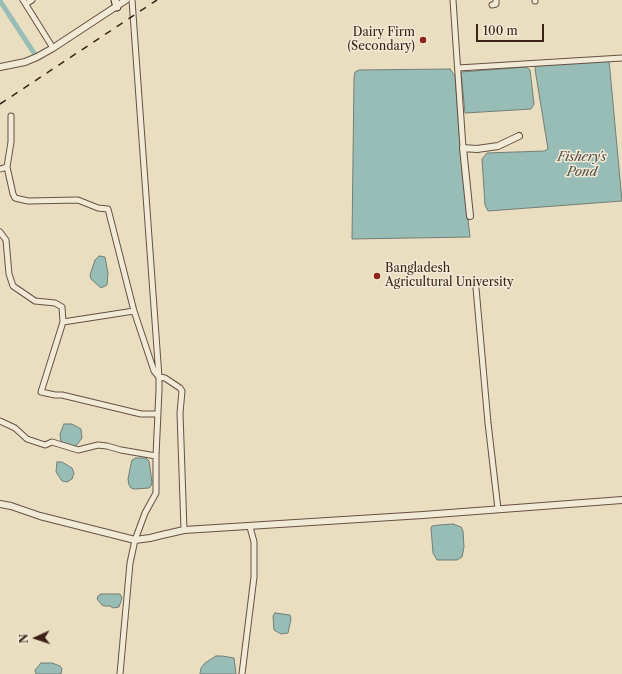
<!DOCTYPE html>
<html>
<head>
<meta charset="utf-8">
<style>
	body { margin:0 }
	#map { position:relative; width:622px; height:674px; overflow:hidden; background:#eadec1; font-family:"Libre Caslon Text",serif }
	canvas { display:block }
	.north { position:absolute; left:16px; top:618px; width:40px; height:40px; -webkit-text-stroke:3px #f1ead7; paint-order:stroke; rotate:267deg; font-size:11px; font-weight:700; line-height:16px; text-align:center; color:#3b2116 }
	.north::after { content:''; display:block; margin:auto; width:14px; height:18px; background:#3b2116; clip-path:polygon(50% 0,100% 100%,50% 72%,0 100%) }
	.scale { position:absolute; left:476px; top:24px; width:68px; height:18px; box-sizing:border-box; border:2px solid #3b2116; border-top:0; padding-left:5px; font-size:12px; line-height:14px; white-space:nowrap; color:#3b2116; -webkit-text-stroke:3px #f1ead7; paint-order:stroke }
</style>
</head>
<body>
<div id="map">
<canvas width="622" height="674"></canvas>
<div class="north">N</div>
<div class="scale">100 m</div>
</div>
<script>
const c = document.querySelector('canvas').getContext('2d');
c.lineJoin = 'round';
function fill(path, color) {
  c.fillStyle = color;
  c.fill(path, 'evenodd');
}
function shape(rows) {
  const path = new Path2D();
  for (const r of rows) {
    path.moveTo(r[0], r[1]);
    for (let i = 2; i < r.length; i += 2) path.lineTo(r[i], r[i + 1]);
  }
  return path;
}
function stroke(path, color, width, dash) {
  c.strokeStyle = color;
  c.lineWidth = width;
  c.lineCap = dash ? 'butt' : 'round';
  c.setLineDash(dash || []);
  c.stroke(path);
}
function write(font, color, halo, rows, align = 'center') {
  c.font = font + ' "Libre Caslon Text",serif';
  c.lineWidth = 3;
  c.setLineDash([]);
  c.textBaseline = 'middle';
  c.strokeStyle = halo;
  c.fillStyle = color;
  for (const [text, x, y, turn = 0] of rows) {
    c.save();
    c.translate(x, y);
    c.rotate((+turn || 0) * Math.PI / 180);
    c.textAlign = isNaN(turn) ? turn : align;
    if (halo) c.strokeText(text, 0, 0);
    c.fillText(text, 0, 0);
    c.restore();
  }
}
const water = shape([
	[609,60,622,201,488,211,485,205,482,159,487,153,544,151,548,149,535,69,536,66,538,64,609,60],
	[526,67,530,70,534,104,531,109,465,113,461,72,526,67],
	[450,69,455,76,461,159,470,237,352,239,354,78,355,72,359,70,450,69],
	[99,256,105,257,108,273,107,285,101,288,91,279,90,275,95,260,99,256],
	[64,424,72,424,81,429,82,438,76,446,64,444,61,442,60,434,64,424],
	[136,458,146,458,149,461,152,482,151,486,149,488,135,489,131,488,129,485,128,479,131,464,132,460,136,458],
	[57,462,62,462,72,468,74,473,72,479,67,482,62,481,56,472,57,462],
	[453,524,461,527,463,531,464,547,462,557,457,560,437,560,433,553,431,528,432,526,439,525,453,524],
	[101,594,120,594,122,598,119,607,113,608,110,606,104,606,102,605,97,599,98,596,101,594],
	[275,613,290,615,291,619,288,633,281,634,274,630,273,616,275,613],
	[216,656,222,656,234,658,236,674,200,674,201,668,205,663,216,656],
	[41,663,52,663,60,666,62,669,61,674,36,674,35,670,41,663]
]);
fill(water, '#98bcb6');
stroke(water, '#737e76', 1);
stroke(shape([
	[0,1,34,53]
]), '#98bcb6', 5);
const minor = shape([
	[23,0,53,48],
	[132,0,159,377,165,378,180,388,182,391,180,413,184,530],
	[453,0,463,148],
	[535,0,535,1],
	[26,4,32,0],
	[492,5,496,4,496,0],
	[458,68,622,58],
	[7,167,11,142,11,116],
	[0,169,7,167,13,194,15,198,28,201,78,200,98,208,108,209,134,311,154,371,159,377,159,390,156,456,121,450,107,446,98,445,78,450,52,442,45,445,27,439,15,428,0,421],
	[0,232,6,240,9,274,13,286,35,301,55,303,62,307,63,322,134,311],
	[476,288,488,423,498,509],
	[63,322,41,392,55,395,62,395,141,414,158,414],
	[120,674,130,563,135,540,145,513,156,493,156,456],
	[242,674,254,577,254,542,250,527]
]);
const tertiary = shape([
	[0,67,25,62,37,57,53,48,126,0],
	[470,216,463,148,477,149,498,146,519,136],
	[0,504,11,506,40,516,135,540,150,538,162,535,184,530,423,515,622,500]
]);
const secondary = shape([
	[115,0,117,7]
]);
stroke(minor, '#675041', 7);
stroke(tertiary, '#675041', 8);
stroke(secondary, '#3b2116', 9);
stroke(minor, '#f1ead7', 5);
stroke(tertiary, '#f1ead7', 6);
stroke(secondary, '#f1ead7', 7);
stroke(shape([
	[0,104,157,0]
]), '#3b2116', 1.5, [7, 7]);
for (const [x, y, r, color] of [
	[423,40,4,"#8f2418"],
	[377,276,4,"#8f2418"]
]) {
  const dot = new Path2D();
  dot.arc(x, y, r, 0, 2 * Math.PI);
  c.fillStyle = color;
  c.fill(dot);
  stroke(dot, '#f1ead7', 1.5);
}
write('12px', '#3b2116', '#f1ead7', [
	["Dairy Firm",415,33],
	["(Secondary)",415,47],
	["Bangladesh",385,269,"left"],
	["Agricultural University",385,283,"left"]
], 'right');
write('italic 13px', '#575046', '#f1ead7', [
	["Fishery's",582,157],
	["Pond",582,172]
]);
</script>
</body>
</html>
